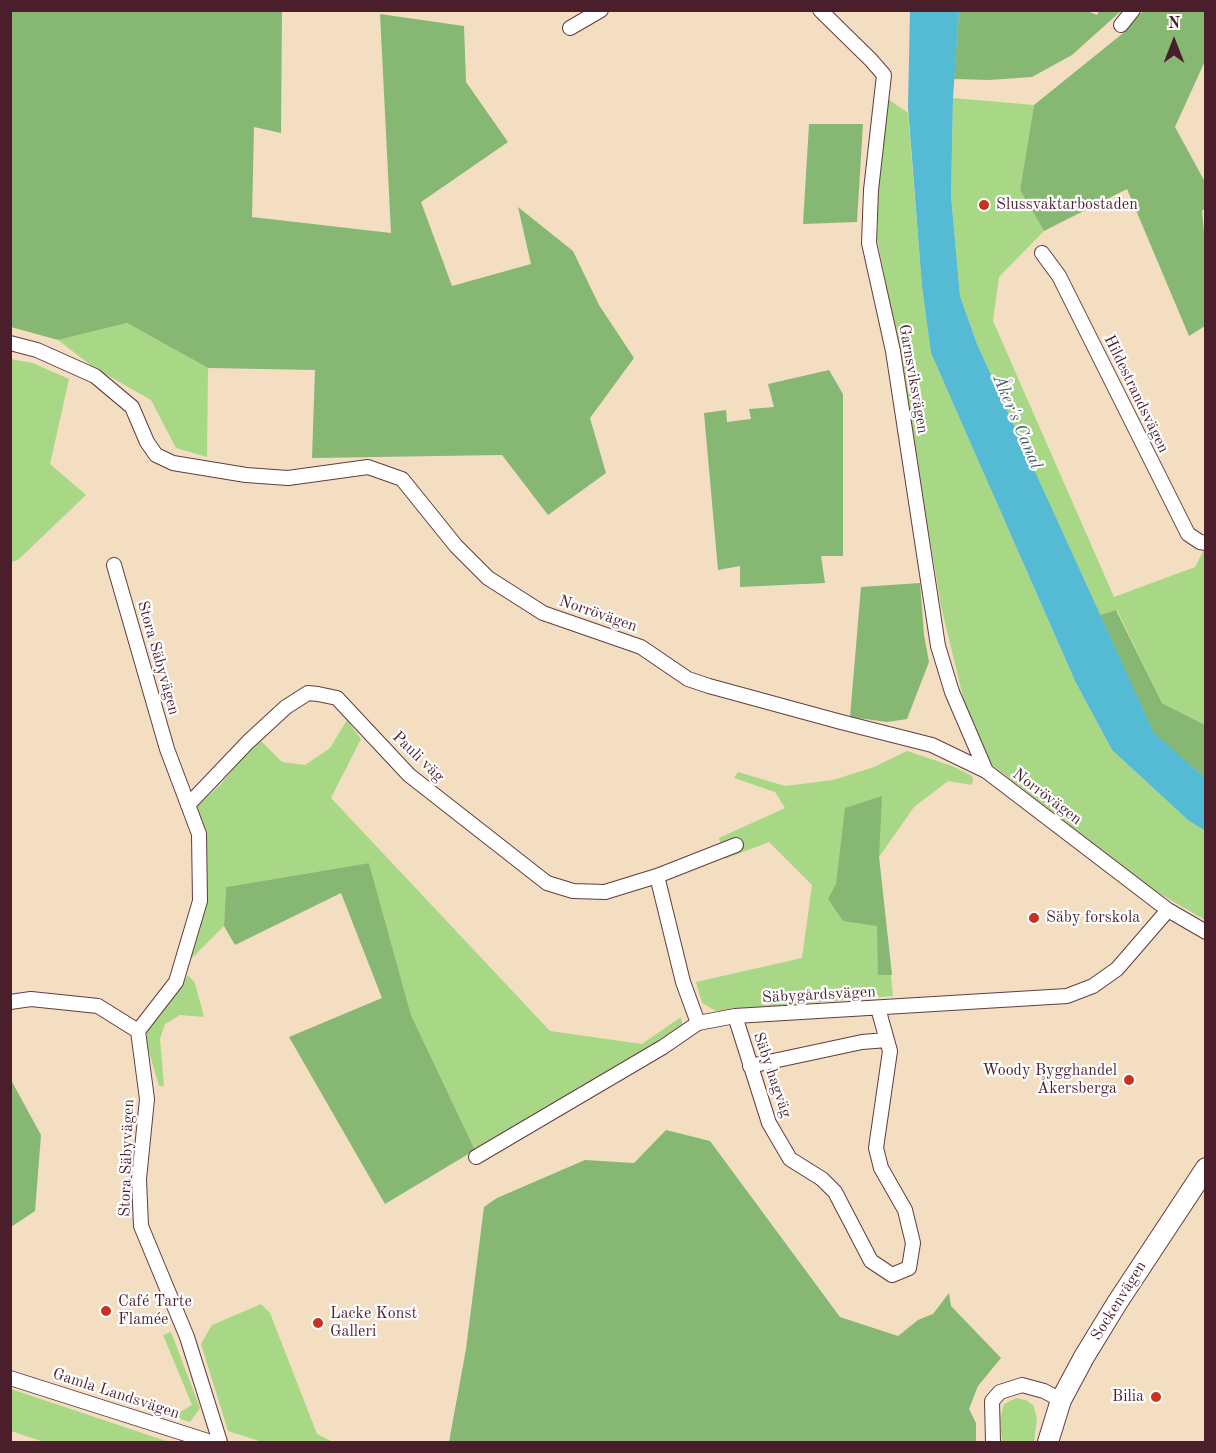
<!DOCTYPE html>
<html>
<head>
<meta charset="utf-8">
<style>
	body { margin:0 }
	#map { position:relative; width:1216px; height:1453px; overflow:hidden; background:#f3dec2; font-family:"Old Standard TT",serif }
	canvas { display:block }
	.frame { position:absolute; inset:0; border:12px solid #4a1f2b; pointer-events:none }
	.north { position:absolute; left:1144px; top:12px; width:60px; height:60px; -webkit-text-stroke:4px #fff; paint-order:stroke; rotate:0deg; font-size:16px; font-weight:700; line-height:24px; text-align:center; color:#4a1f2b }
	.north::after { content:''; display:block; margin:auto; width:21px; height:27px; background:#4a1f2b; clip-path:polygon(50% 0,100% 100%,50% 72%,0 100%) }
</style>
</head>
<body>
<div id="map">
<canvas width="1216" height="1453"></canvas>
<div class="frame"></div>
<div class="north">N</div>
</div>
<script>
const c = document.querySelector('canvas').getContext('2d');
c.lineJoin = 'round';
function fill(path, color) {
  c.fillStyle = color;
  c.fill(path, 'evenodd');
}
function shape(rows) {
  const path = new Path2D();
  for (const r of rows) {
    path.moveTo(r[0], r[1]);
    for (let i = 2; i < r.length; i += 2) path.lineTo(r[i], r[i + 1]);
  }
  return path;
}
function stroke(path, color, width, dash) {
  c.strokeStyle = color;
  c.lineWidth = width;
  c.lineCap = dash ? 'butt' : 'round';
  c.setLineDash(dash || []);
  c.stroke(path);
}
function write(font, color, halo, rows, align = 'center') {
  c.font = font + ' "Old Standard TT",serif';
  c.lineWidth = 4.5;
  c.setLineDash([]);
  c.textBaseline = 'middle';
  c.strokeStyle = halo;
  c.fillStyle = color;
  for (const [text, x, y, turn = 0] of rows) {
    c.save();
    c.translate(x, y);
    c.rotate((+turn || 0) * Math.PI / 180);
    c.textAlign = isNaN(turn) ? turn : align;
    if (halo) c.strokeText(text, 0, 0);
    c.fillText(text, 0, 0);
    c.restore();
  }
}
fill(shape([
	[953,98,1034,105,1020,190,1044,231,999,277,993,321,1114,597,1195,567,1205,548,1205,725,1162,703,1117,610,1100,615,977,344,960,296,951,196],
	[888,99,908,113,922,287,931,353,1075,681,1112,750,1188,820,1205,831,1205,920,1152,889,992,765,969,722,941,606,899,351,877,238,879,167],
	[127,323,208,368,207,457,176,448,151,400,93,367,58,340],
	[11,359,33,363,69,379,50,464,86,495,18,560,11,562],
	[347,720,361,739,331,798,550,1031,642,1044,681,1017,683,1028,475,1150,411,1015,369,863,226,887,224,926,189,961,204,847,197,806,220,785,250,748,261,741,282,762,305,765,330,748],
	[907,751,952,766,972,776,973,781,972,785,948,781,914,807,879,857,893,996,716,1011,702,1003,696,982,802,958,812,885,769,842,725,859,719,838,785,808,775,792,734,778,738,772,785,786,833,780,874,767],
	[188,975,195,983,204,1017,180,1015,165,1024,160,1039,164,1086,159,1086,147,1045,147,1030],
	[261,1304,270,1313,317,1434,333,1442,262,1442,228,1431,201,1344,212,1325],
	[171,1332,200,1408,190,1422,100,1393,106,1390,180,1412,192,1405,163,1335],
	[11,1389,169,1442,44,1442,11,1431],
	[1016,1398,1026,1400,1033,1405,1037,1418,1034,1442,1002,1442,1000,1419,1004,1404]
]), '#a8d886');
fill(shape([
	[12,10,282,11,281,133,254,127,252,217,391,233,380,14,464,26,466,82,508,142,421,202,452,286,531,264,518,207,573,251,599,305,634,358,590,418,606,473,548,515,502,455,312,458,315,370,208,368,127,323,58,340,11,327],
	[1085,10,1097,15,1099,11,1121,11,1072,55,1032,77,989,80,954,79,959,11],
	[1143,11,1205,11,1205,61,1175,127,1205,182,1205,210,1202,210,1205,244,1205,326,1189,336,1127,189,1044,231,1020,190,1034,105,1122,34],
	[809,124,863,124,857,222,803,224],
	[829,370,843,394,843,556,821,556,825,583,740,587,740,566,718,570,704,413,726,410,727,422,751,419,749,409,774,407,768,384],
	[920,583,924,635,929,662,907,719,887,722,850,717,861,587],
	[1116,610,1162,703,1205,725,1205,778,1154,734,1100,615],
	[882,796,879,857,892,975,878,975,877,926,843,921,828,899,836,884,845,808],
	[369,863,411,1015,475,1150,385,1204,289,1037,382,998,341,893,235,945,224,926,226,887],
	[11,1080,41,1135,35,1211,11,1227],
	[666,1130,710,1141,840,1317,898,1336,918,1320,933,1314,949,1293,951,1306,1001,1358,978,1386,969,1409,976,1423,976,1442,449,1442,466,1349,484,1207,497,1198,585,1160,634,1163]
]), '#86b873');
fill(shape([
	[910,11,959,11,953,98,951,196,960,296,977,344,1154,733,1205,778,1205,831,1188,820,1112,750,1075,681,931,353,922,287,908,107]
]), '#55bad3');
const street = shape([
	[820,10,871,60,884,75,871,190,869,243,893,351,938,646,952,692,986,771],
	[1121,25,1133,10],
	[570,28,601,10],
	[1042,253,1059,276,1188,534,1200,542,1206,543],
	[10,343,37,350,95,376,132,407,147,442,156,455,173,463,246,475,288,478,368,467,402,479,456,546,488,578,543,613,641,647,688,679,709,686,841,722,932,745,986,771,1168,910,1206,932],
	[114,565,167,749,199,834,200,901,176,982,138,1031,147,1099,139,1179,141,1226,187,1337,220,1442],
	[188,805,248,742,286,707,308,693,318,694,337,698,409,775,547,883,573,891,605,892,657,876,736,845],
	[657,876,683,982,698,1023],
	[10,1002,31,999,98,1006,138,1031],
	[735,1016,769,1123,790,1159,822,1179,835,1192,871,1261,892,1275,909,1268,913,1243,905,1210,881,1168,876,1148,890,1051,878,1008],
	[750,1066,862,1042,887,1040],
	[476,1157,663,1047,698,1023,735,1016,1067,996,1093,986,1117,969,1168,910],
	[10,1378,211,1442],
	[993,1442,992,1401,1000,1392,1022,1385,1044,1391,1061,1400]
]);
const secondary = shape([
	[1048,1442,1061,1400,1084,1357,1117,1303,1206,1168]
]);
stroke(street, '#633c42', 16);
stroke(secondary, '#633c42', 22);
stroke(street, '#fff', 14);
stroke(secondary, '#fff', 20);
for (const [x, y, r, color] of [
	[984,205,6,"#c8321e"],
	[1034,918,6,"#c8321e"],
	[1129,1080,6,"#c8321e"],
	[106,1311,6,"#c8321e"],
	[318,1323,6,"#c8321e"],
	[1156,1397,6,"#c8321e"]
]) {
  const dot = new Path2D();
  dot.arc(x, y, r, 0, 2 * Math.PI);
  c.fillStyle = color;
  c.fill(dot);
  stroke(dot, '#fff', 2);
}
write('16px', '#4a1f2b', '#fff', [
	["Slussvaktarbostaden",996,205],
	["Säby forskola",1046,918],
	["Woody Bygghandel",1117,1071,"right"],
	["Åkersberga",1117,1089,"right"],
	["Café Tarte",118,1302],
	["Flamée",118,1320],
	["Lacke Konst",330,1314],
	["Galleri",330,1332],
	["Bilia",1144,1397,"right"]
], 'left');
write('16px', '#4a1f2b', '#fff', [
	["Garnsviksvägen",913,379,80],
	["Hildestrandsvägen",1136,394,64],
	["Norrövägen",598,614,19],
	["Stora Säbyvägen",158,658,74],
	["Pauli väg",418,757,44],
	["Norrövägen",1047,797,37],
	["Säbygårdsvägen",819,995,-3],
	["Säby hagväg",772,1075,71],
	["Stora Säbyvägen",127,1158,-88],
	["Sockenvägen",1119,1301,-58],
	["Gamla Landsvägen",116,1394,18]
]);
write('italic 18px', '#4e5d6e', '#fff', [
	["Åker's Canal",1017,422,67]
]);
</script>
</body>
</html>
